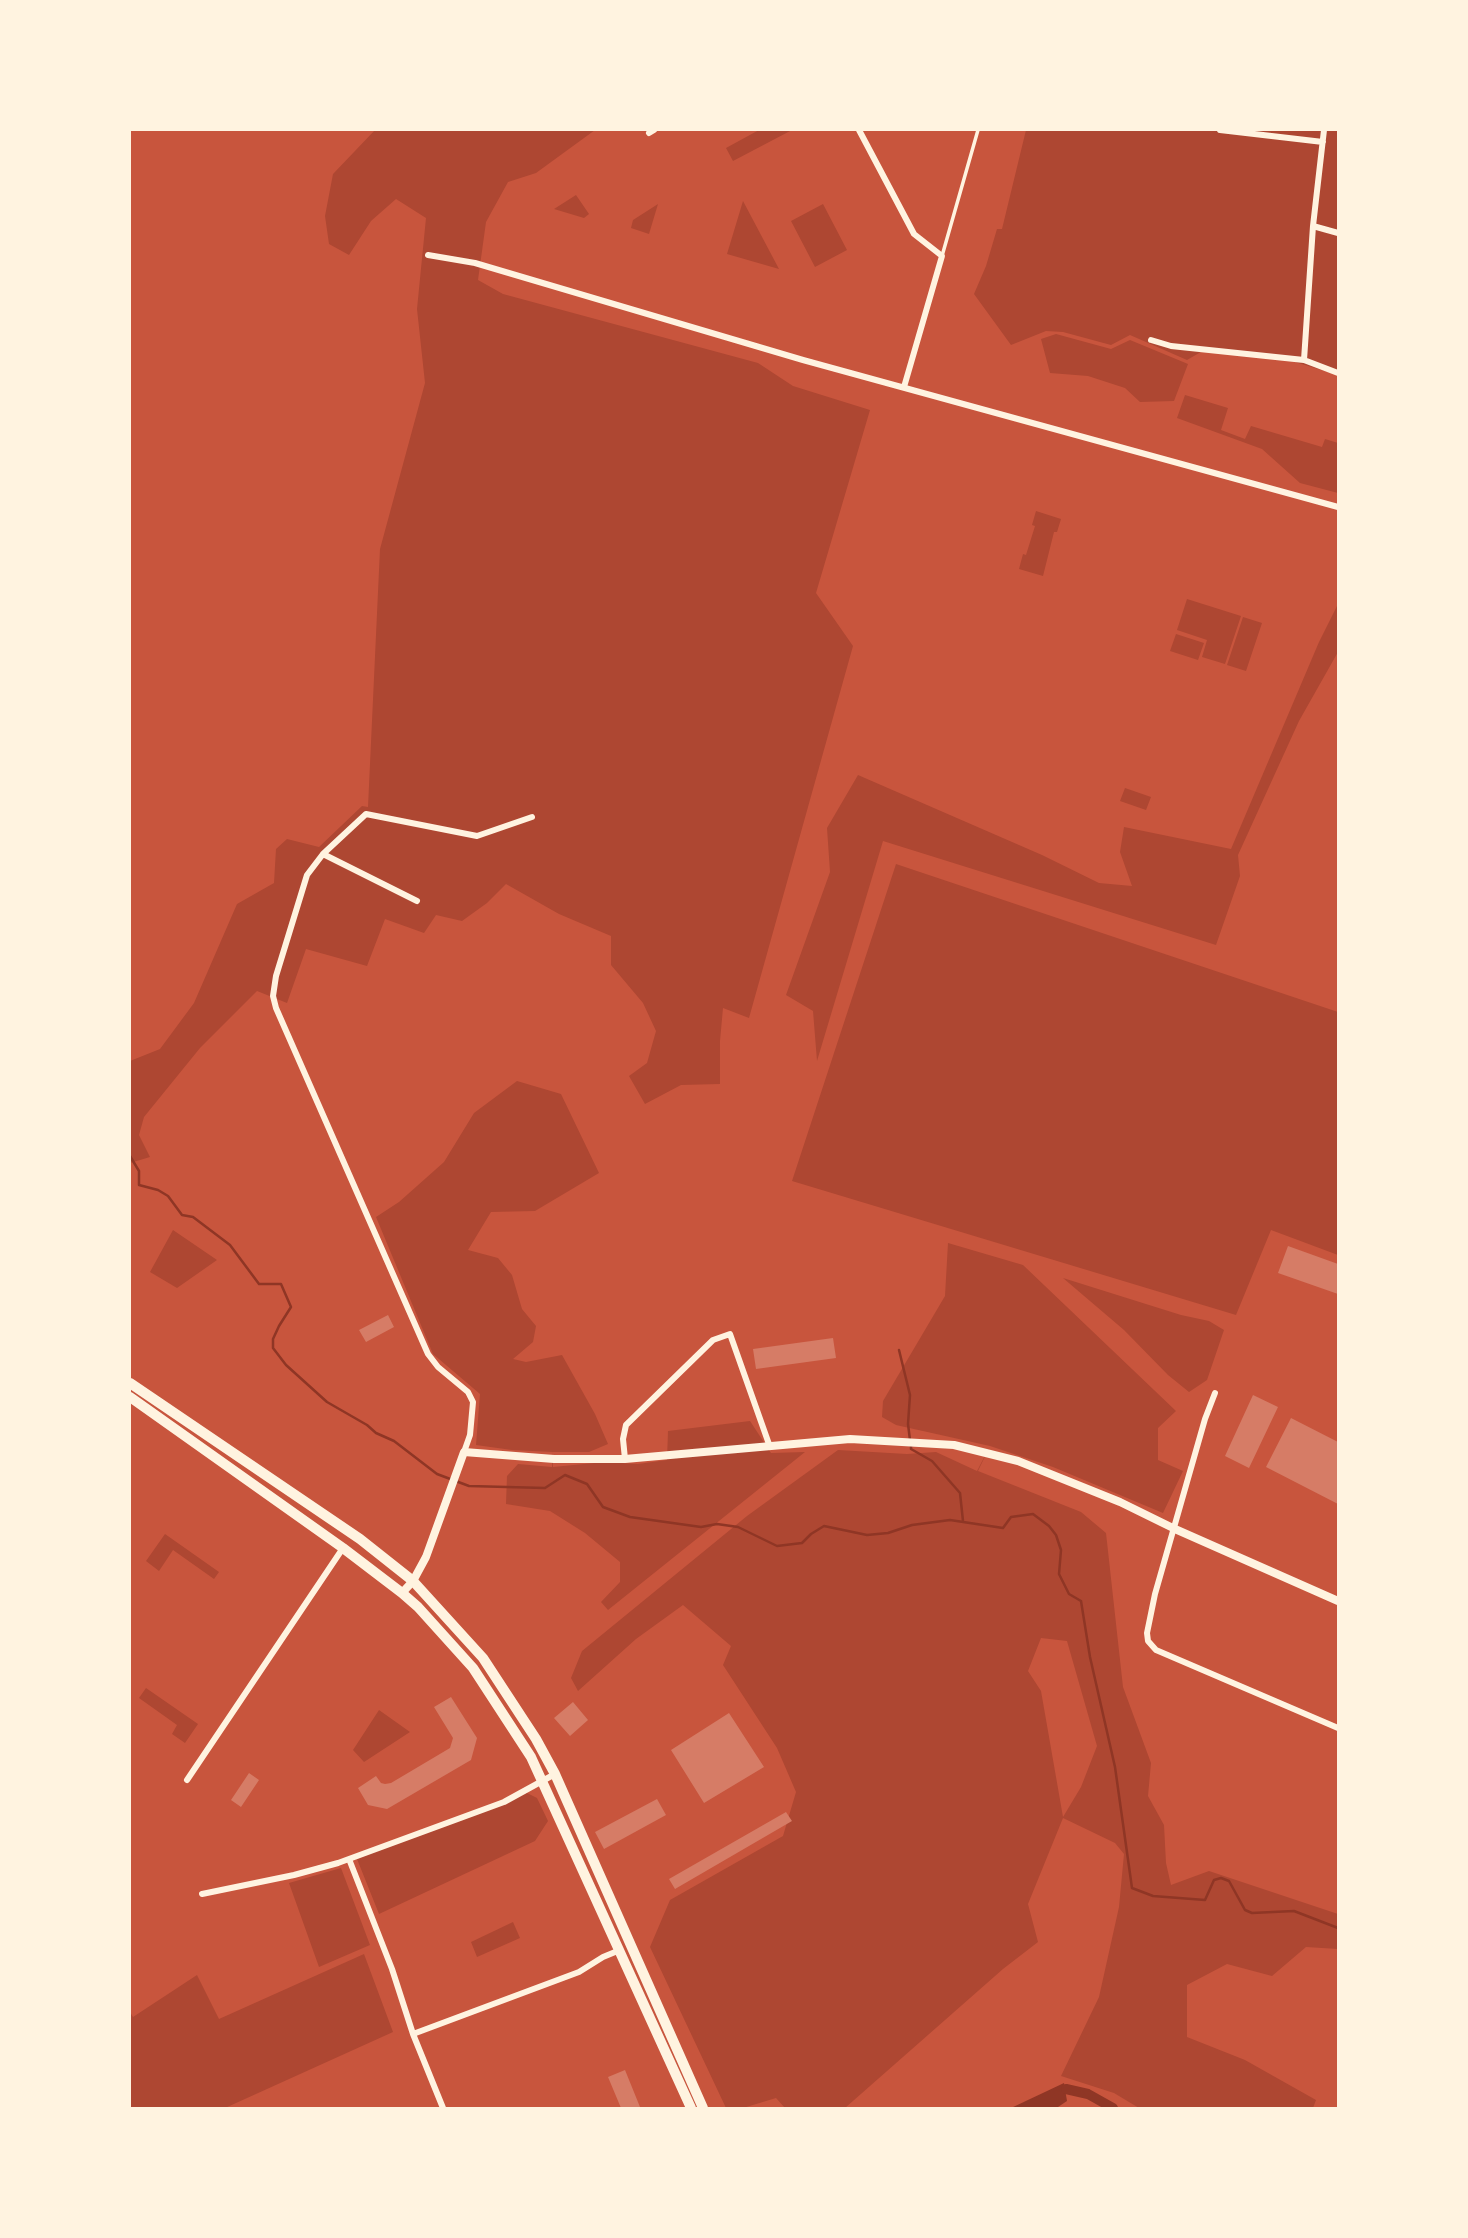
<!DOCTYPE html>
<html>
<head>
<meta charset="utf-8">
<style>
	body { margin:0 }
	#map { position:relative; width:1468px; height:2238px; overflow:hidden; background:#c8553d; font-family:"PT Sans",sans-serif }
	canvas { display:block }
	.frame { position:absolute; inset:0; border:131px solid #fff3e0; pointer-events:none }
</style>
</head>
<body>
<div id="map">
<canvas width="1468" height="2238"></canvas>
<div class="frame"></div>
</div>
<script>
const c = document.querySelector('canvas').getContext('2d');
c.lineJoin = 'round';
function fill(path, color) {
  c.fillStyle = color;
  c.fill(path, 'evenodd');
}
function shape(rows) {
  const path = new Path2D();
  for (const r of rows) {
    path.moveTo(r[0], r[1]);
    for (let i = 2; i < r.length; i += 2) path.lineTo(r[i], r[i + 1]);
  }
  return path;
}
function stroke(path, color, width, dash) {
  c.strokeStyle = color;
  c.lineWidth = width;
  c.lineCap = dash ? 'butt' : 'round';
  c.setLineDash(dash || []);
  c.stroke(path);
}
fill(shape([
	[375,130,595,130,536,173,508,182,486,222,478,280,503,294,758,363,793,386,870,410,816,593,853,646,749,1018,723,1008,720,1041,720,1084,681,1085,645,1104,629,1076,647,1063,656,1031,643,1003,611,965,611,936,559,914,506,884,487,903,462,921,436,915,424,933,385,919,367,966,306,949,287,1003,257,991,200,1048,144,1117,139,1135,150,1157,130,1163,130,1061,160,1049,194,1003,237,904,274,883,276,849,287,839,319,847,362,806,368,807,380,549,425,383,417,309,426,218,396,199,371,221,349,255,329,244,325,216,333,174],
	[759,130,792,130,733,161,726,148],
	[1026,130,1338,130,1338,375,1275,356,1206,349,1187,360,1130,335,1111,345,1063,332,1046,331,1011,345,974,294,986,266,997,229,1002,229],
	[576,195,589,214,584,218,554,209],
	[743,201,779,269,727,254],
	[658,204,649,234,631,228,633,220],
	[823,204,847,250,815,267,791,221],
	[1056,334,1111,349,1130,340,1188,364,1174,401,1140,402,1125,388,1088,376,1050,373,1041,339],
	[1185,395,1228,408,1221,430,1245,439,1251,426,1322,447,1325,439,1338,443,1338,493,1300,483,1262,449,1177,418],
	[1036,511,1061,519,1057,532,1054,532,1043,576,1019,569,1023,554,1026,555,1035,526,1032,525],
	[1187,599,1241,616,1225,664,1202,657,1207,640,1177,630],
	[1338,604,1338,652,1299,721,1238,855,1240,876,1216,945,883,841,817,1061,813,1011,786,995,830,872,827,828,858,775,1042,855,1099,883,1132,886,1120,852,1124,827,1231,849,1319,642],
	[1243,617,1262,623,1246,671,1227,665],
	[1176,634,1204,643,1198,660,1170,651],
	[1125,788,1151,797,1146,810,1120,801],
	[896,864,1338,1012,1338,1255,1271,1230,1236,1315,792,1181],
	[517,1081,561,1094,599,1173,535,1211,491,1212,468,1250,498,1258,512,1275,522,1309,536,1326,533,1342,513,1359,526,1362,562,1355,595,1414,608,1444,589,1452,553,1452,553,1467,605,1462,638,1464,667,1460,668,1431,750,1421,771,1453,805,1452,608,1610,601,1602,620,1582,620,1562,585,1533,550,1511,506,1504,507,1476,518,1464,552,1467,553,1452,512,1450,476,1445,480,1394,433,1354,376,1217,399,1202,444,1162,474,1113],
	[173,1230,217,1260,177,1288,150,1272],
	[948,1243,1023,1265,1176,1411,1158,1428,1158,1460,1183,1471,1163,1513,1053,1467,990,1446,978,1471,1081,1512,1106,1533,1123,1687,1151,1763,1148,1796,1164,1825,1166,1863,1171,1885,1209,1871,1338,1914,1338,1949,1306,1947,1272,1976,1227,1964,1187,1985,1187,2037,1245,2060,1316,2100,1313,2108,1139,2108,1114,2093,1061,2076,1099,1997,1119,1907,1124,1854,1115,1843,1063,1818,1028,1904,1038,1942,1003,1969,845,2108,785,2108,776,2098,743,2108,726,2108,650,1947,670,1900,783,1836,796,1792,777,1748,723,1665,731,1646,683,1605,636,1639,578,1691,571,1678,582,1651,747,1516,838,1450,907,1454,936,1452,977,1471,990,1446,896,1425,882,1417,883,1401,945,1296],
	[1041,1638,1067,1641,1097,1746,1081,1787,1063,1817,1041,1691,1028,1671],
	[1063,1278,1181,1315,1209,1321,1224,1330,1207,1380,1189,1392,1168,1375,1124,1330],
	[165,1534,219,1572,214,1579,173,1550,159,1571,146,1561],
	[146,1688,198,1724,185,1743,172,1734,177,1725,139,1698],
	[379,1710,410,1732,364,1762,353,1750],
	[525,1792,537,1798,548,1821,535,1841,379,1914,357,1859],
	[341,1868,370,1945,319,1967,289,1883],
	[513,1922,520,1938,477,1957,471,1942],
	[364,1954,393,2032,225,2108,130,2108,130,2012,133,2017,197,1975,219,2019]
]), '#ae4732');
fill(shape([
	[1064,2083,1067,2101,1058,2107,1011,2108]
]), '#8f3625');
stroke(shape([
	[130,1156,139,1171,139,1185,158,1190,168,1196,182,1215,193,1217,230,1245,259,1284,281,1284,291,1307,279,1326,273,1339,273,1348,286,1365,327,1402,367,1425,376,1433,394,1441,437,1474,469,1486,545,1488,565,1475,587,1484,603,1507,630,1517,701,1527,717,1524,738,1527,777,1546,802,1543,811,1534,824,1526,867,1535,888,1533,912,1525,950,1520,1003,1528,1011,1517,1033,1514,1049,1526,1056,1535,1061,1550,1059,1574,1069,1594,1081,1601,1090,1657,1115,1767,1132,1888,1153,1896,1205,1900,1214,1880,1221,1878,1229,1881,1245,1910,1252,1913,1294,1911,1338,1928],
	[899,1350,910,1395,908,1424,910,1440],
	[911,1446,911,1449,932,1461,960,1493,963,1521]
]), '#8f3625', 2.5);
stroke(shape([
	[1066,2089,1088,2094,1113,2108]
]), '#8f3625', 10);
fill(shape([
	[1288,1246,1338,1264,1338,1294,1278,1273],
	[388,1315,394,1327,366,1342,359,1330],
	[833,1338,836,1358,756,1369,753,1349],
	[1253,1395,1278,1407,1249,1468,1225,1456],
	[1291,1418,1338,1442,1338,1504,1266,1467],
	[451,1697,477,1738,471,1760,387,1809,368,1805,358,1788,376,1776,381,1783,385,1784,391,1783,450,1748,453,1738,434,1707],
	[573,1702,588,1720,570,1736,554,1718],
	[729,1713,764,1767,704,1803,671,1750],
	[249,1773,259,1780,241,1807,231,1800],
	[657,1799,666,1815,604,1849,595,1832],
	[786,1812,792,1821,675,1889,669,1879],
	[625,2070,640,2107,638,2108,621,2108,608,2077]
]), '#d67c66');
stroke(shape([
	[942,256,978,130]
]), '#fff3e0', 3.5);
stroke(shape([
	[859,130,914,234,942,256,904,387],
	[1220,130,1323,142],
	[649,133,654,130],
	[1313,226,1338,233],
	[428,255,475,263,803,360,1338,507],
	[1151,340,1171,346,1304,360,1338,373],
	[1304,360,1313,226,1324,130],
	[323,854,366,814,477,836,532,817],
	[417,901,323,854,307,875,276,976,273,996,276,1008,428,1354,438,1367,468,1392,473,1402,470,1435,464,1452],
	[1215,1393,1205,1419,1155,1594,1147,1633,1148,1641,1156,1650,1338,1728],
	[625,1459,623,1439,626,1425,713,1340,730,1334,770,1447],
	[187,1780,343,1548],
	[349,1859,392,1969,413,2034,443,2108],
	[202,1894,294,1875,338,1863,504,1802,555,1774],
	[413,2034,579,1972,603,1957,620,1950]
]), '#fff3e0', 6);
stroke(shape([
	[402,1593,413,1581,426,1557,464,1452,554,1459,625,1459,850,1439,954,1445,1018,1461,1120,1502,1175,1529,1338,1601]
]), '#fff3e0', 8);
stroke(shape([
	[130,1383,360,1539,413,1581,483,1658,536,1739,555,1774,703,2108],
	[130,1397,343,1548,402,1593,418,1607,473,1668,531,1757,691,2108]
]), '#fff3e0', 10);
</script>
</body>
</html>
